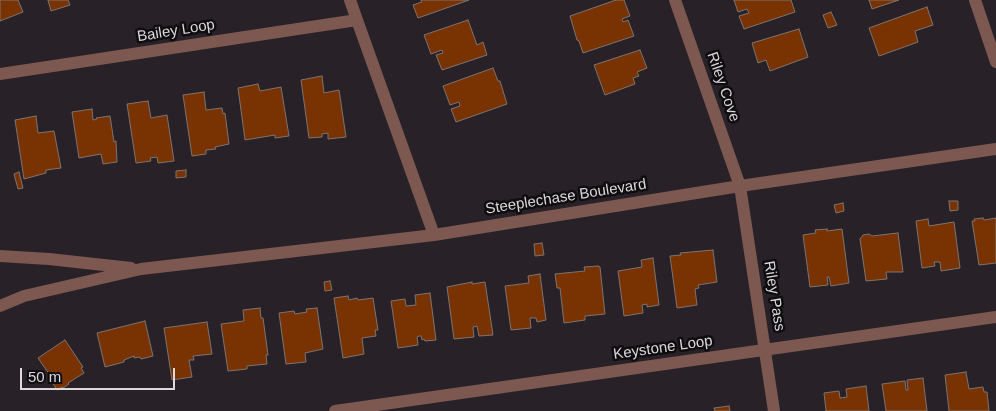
<!DOCTYPE html>
<html>
<head>
<meta charset="utf-8">
<style>
	body { margin:0 }
	#map { position:relative; width:996px; height:411px; overflow:hidden; background:#282228; font-family:Arial,sans-serif }
	canvas { display:block }
	.scale { position:absolute; left:20px; top:368px; width:155px; height:22px; box-sizing:border-box; border:2px solid #dcd9dd; border-top:0; padding-left:6px; font-size:15px; line-height:18px; white-space:nowrap; color:#dcd9dd; -webkit-text-stroke:4px #0f0d0f; paint-order:stroke }
</style>
</head>
<body>
<div id="map">
<canvas width="996" height="411"></canvas>
<div class="scale">50 m</div>
</div>
<script>
const c = document.querySelector('canvas').getContext('2d');
c.lineJoin = 'round';
function fill(path, color) {
  c.fillStyle = color;
  c.fill(path, 'evenodd');
}
function shape(rows) {
  const path = new Path2D();
  for (const r of rows) {
    path.moveTo(r[0], r[1]);
    for (let i = 2; i < r.length; i += 2) path.lineTo(r[i], r[i + 1]);
  }
  return path;
}
function stroke(path, color, width, dash) {
  c.strokeStyle = color;
  c.lineWidth = width;
  c.lineCap = dash ? 'butt' : 'round';
  c.setLineDash(dash || []);
  c.stroke(path);
}
function write(font, color, halo, rows, align = 'center') {
  c.font = font + ' Arial,sans-serif';
  c.lineWidth = 5;
  c.setLineDash([]);
  c.textBaseline = 'middle';
  c.strokeStyle = halo;
  c.fillStyle = color;
  for (const [text, x, y, turn = 0] of rows) {
    c.save();
    c.translate(x, y);
    c.rotate((+turn || 0) * Math.PI / 180);
    c.textAlign = isNaN(turn) ? turn : align;
    if (halo) c.strokeText(text, 0, 0);
    c.fillText(text, 0, 0);
    c.restore();
  }
}
const building = shape([
	[0,0,18,0,23,12,0,21,0,0],
	[48,0,68,0,70,5,51,11,48,0],
	[421,0,469,0,418,18,413,5,422,2,421,0],
	[616,0,624,0,630,16,622,19,623,22,628,20,634,36,583,53,579,41,577,40,570,16,616,0],
	[734,0,791,0,795,12,744,29,739,16,749,13,747,9,738,12,734,0],
	[869,0,899,0,872,9,869,0],
	[927,7,933,25,915,31,918,42,879,56,869,28,927,7],
	[831,12,837,25,828,28,823,15,831,12],
	[468,20,477,45,483,42,487,55,442,70,436,55,443,53,442,50,431,54,424,35,468,20],
	[799,29,808,57,770,71,766,60,758,63,752,43,799,29],
	[640,50,647,68,637,72,639,76,633,78,635,84,605,95,594,65,640,50],
	[493,68,498,81,500,81,507,104,456,122,451,109,460,106,459,102,450,105,443,86,493,68],
	[322,76,324,93,339,90,346,137,328,139,328,133,322,134,322,137,309,138,301,80,322,76],
	[258,84,260,91,281,87,289,136,275,138,275,135,245,140,238,88,258,84],
	[204,92,206,110,222,108,223,114,225,113,229,144,215,147,216,149,206,150,206,154,192,156,183,95,204,92],
	[148,101,151,118,167,115,174,161,158,163,157,157,150,158,151,161,136,163,127,104,148,101],
	[92,109,93,120,97,119,96,118,110,116,114,142,116,141,117,162,103,164,101,154,79,158,72,112,92,109],
	[36,116,38,133,54,131,61,168,46,170,46,173,24,179,15,120,36,116],
	[186,170,186,177,176,178,176,171,186,170],
	[19,172,23,188,18,189,14,174,19,172],
	[949,201,958,201,958,210,950,211,949,201],
	[843,203,844,211,836,213,834,205,843,203],
	[983,218,984,220,996,218,996,263,979,265,972,221,975,221,974,219,983,218],
	[928,219,929,226,954,222,960,268,941,271,940,262,934,262,935,266,922,268,916,221,928,219],
	[827,229,827,231,842,229,849,283,831,286,829,277,827,277,828,285,810,287,803,235,816,233,815,230,827,229],
	[898,233,903,272,886,272,887,279,866,281,860,239,863,235,869,234,872,236,898,233],
	[542,243,544,255,535,256,534,244,542,243],
	[713,250,717,282,698,285,699,288,695,289,697,305,677,308,670,256,681,255,680,253,713,250],
	[653,258,659,305,647,307,647,304,642,305,643,313,624,316,618,271,642,267,641,260,653,258],
	[598,266,600,267,605,314,585,316,585,320,564,323,560,288,557,288,555,274,585,271,584,267,598,266],
	[540,274,546,320,537,322,536,318,530,318,531,328,511,330,505,286,529,283,528,276,540,274],
	[330,281,332,290,325,291,324,282,330,281],
	[472,282,472,284,485,282,493,335,479,336,477,326,473,327,474,337,454,339,447,287,472,282],
	[430,293,436,340,425,341,424,339,422,340,421,336,419,336,417,337,418,345,398,348,391,301,405,299,406,306,416,305,415,295,430,293],
	[348,296,349,300,357,298,358,300,373,298,378,330,375,330,376,336,362,338,364,354,343,358,334,298,348,296],
	[260,308,261,318,263,318,268,355,266,355,267,364,247,366,247,369,228,371,221,324,244,321,243,310,260,308],
	[317,308,323,349,305,353,306,362,286,364,279,313,294,311,295,314,307,312,306,309,317,308],
	[145,321,153,356,141,359,140,357,134,358,134,356,124,360,124,362,105,367,97,333,145,321],
	[207,322,212,354,193,356,194,360,189,360,192,377,172,380,164,328,207,322],
	[65,340,83,367,81,368,84,373,68,383,69,384,63,388,62,387,57,390,52,382,54,381,38,358,65,340],
	[966,372,969,389,983,387,984,392,987,392,989,411,949,411,945,375,966,372],
	[923,378,927,411,886,411,882,384,905,381,906,390,908,390,907,380,923,378],
	[866,386,869,411,826,411,824,393,839,391,840,398,847,397,846,389,866,386],
	[729,406,730,411,715,411,714,408,729,406]
]);
fill(building, '#793303');
stroke(building, '#7d746f', 1);
stroke(shape([
	[675,0,740,186,774,411],
	[975,0,996,62],
	[357,20,434,235],
	[0,74,357,20,350,0],
	[0,256,49,259,131,268],
	[0,306,24,296,141,269,434,235,740,186,996,149],
	[335,411,996,317]
]), '#7c5850', 12);
write('15px', '#dcd9dd', '#0f0d0f', [
	["Bailey Loop",176,31,-9],
	["Riley Cove",723,87,71],
	["Steeplechase Boulevard",566,197,-9],
	["Riley Pass",774,296,81],
	["Keystone Loop",663,348,-8]
]);
</script>
</body>
</html>
